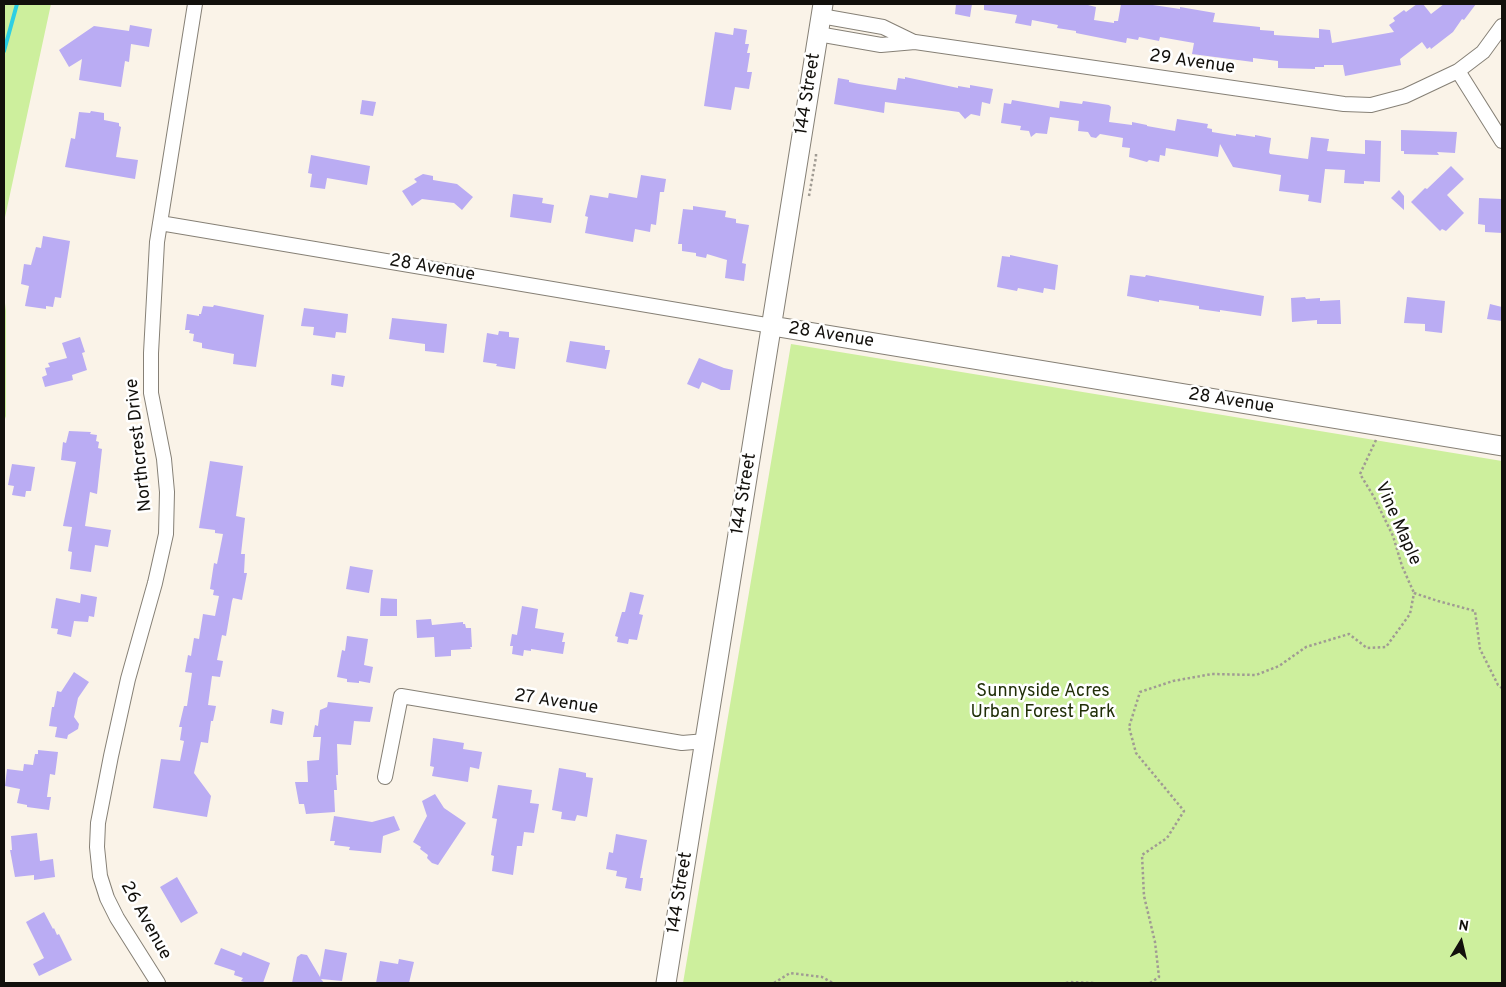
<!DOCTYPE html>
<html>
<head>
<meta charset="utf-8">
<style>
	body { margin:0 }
	#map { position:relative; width:1506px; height:987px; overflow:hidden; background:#faf3e8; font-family:Overpass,sans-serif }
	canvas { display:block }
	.frame { position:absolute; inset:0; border:5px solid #12100c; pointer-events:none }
	.north { position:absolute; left:1436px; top:917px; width:50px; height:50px; -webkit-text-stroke:4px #fff; paint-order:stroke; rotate:9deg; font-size:14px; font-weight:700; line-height:20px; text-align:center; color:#12100c }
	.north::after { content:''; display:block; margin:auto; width:18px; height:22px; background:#12100c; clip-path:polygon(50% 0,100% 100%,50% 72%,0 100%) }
</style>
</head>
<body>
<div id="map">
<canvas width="1506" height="987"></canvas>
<div class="frame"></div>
<div class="north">N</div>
</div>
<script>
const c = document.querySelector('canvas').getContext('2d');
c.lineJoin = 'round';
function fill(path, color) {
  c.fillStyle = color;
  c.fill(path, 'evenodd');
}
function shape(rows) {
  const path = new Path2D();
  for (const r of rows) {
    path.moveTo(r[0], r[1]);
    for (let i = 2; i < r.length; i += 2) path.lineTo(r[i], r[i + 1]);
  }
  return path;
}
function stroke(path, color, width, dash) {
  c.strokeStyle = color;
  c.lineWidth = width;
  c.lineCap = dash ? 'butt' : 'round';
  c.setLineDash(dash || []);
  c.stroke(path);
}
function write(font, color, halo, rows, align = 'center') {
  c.font = font + ' Overpass,sans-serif';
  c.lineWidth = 5;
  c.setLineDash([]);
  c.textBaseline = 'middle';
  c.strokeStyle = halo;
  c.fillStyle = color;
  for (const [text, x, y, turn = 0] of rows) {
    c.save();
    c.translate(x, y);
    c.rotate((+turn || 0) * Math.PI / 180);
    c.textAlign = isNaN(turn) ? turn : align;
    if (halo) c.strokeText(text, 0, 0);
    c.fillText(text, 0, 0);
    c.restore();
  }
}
fill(shape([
	[4,4,51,4,4,222],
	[4,295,6,311,6,416,4,422],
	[791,344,1502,461,1502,983,683,983]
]), '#cdef9d');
stroke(shape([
	[4,51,17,4]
]), '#2dcfe4', 4);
fill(shape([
	[956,4,972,4,970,17,955,14],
	[984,4,1088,4,1088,5,1096,7,1094,20,1114,23,1114,21,1118,21,1121,4,1146,4,1180,9,1180,7,1215,13,1213,22,1260,27,1260,30,1274,31,1274,35,1319,38,1319,29,1330,30,1332,43,1394,32,1389,25,1395,21,1393,18,1404,10,1406,12,1417,4,1423,4,1431,14,1444,4,1476,4,1464,20,1462,19,1453,32,1431,49,1430,47,1427,49,1422,42,1400,59,1401,65,1345,76,1343,65,1324,65,1324,67,1315,67,1315,69,1278,68,1278,61,1253,58,1253,62,1192,54,1194,43,1160,37,1159,41,1139,37,1138,40,1127,38,1126,43,1076,33,1076,31,1057,28,1058,25,1032,20,1031,26,1015,23,1017,15,984,10],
	[130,25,152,29,149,47,131,44,129,62,125,61,121,87,79,80,82,59,69,67,59,50,94,26,129,31],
	[734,28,747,30,745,44,749,44,747,53,750,53,747,72,752,72,749,89,735,87,731,110,704,106,715,32,733,35],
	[905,77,958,88,958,86,970,88,970,85,993,89,990,104,982,102,980,116,971,114,965,119,959,112,885,102,884,113,834,104,838,78,849,80,849,82,859,84,896,90,898,78,905,79],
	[362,100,376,102,373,116,360,114],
	[1012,100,1059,108,1060,101,1082,104,1083,101,1109,105,1111,107,1109,122,1132,125,1132,122,1147,125,1147,126,1175,131,1177,119,1208,124,1207,128,1212,129,1212,132,1236,136,1236,134,1255,137,1255,135,1271,138,1269,152,1270,154,1308,159,1311,137,1329,139,1327,151,1365,154,1365,140,1381,141,1380,182,1364,181,1364,184,1344,183,1345,170,1325,169,1321,203,1308,201,1309,195,1279,191,1281,175,1233,167,1220,144,1218,157,1166,148,1165,156,1160,155,1159,162,1149,160,1147,162,1129,157,1130,148,1122,147,1123,138,1100,134,1096,138,1091,137,1088,132,1078,131,1079,121,1050,117,1047,134,1036,133,1031,137,1029,131,1020,130,1021,126,1001,123,1004,103,1011,104],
	[91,111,104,113,104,120,119,123,119,126,121,127,116,157,138,160,135,179,65,167,71,138,75,139,79,112,90,113],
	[1401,130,1457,132,1455,153,1437,152,1439,155,1404,154,1404,151,1401,151],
	[311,155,370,166,367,185,327,178,325,189,310,187,312,174,308,173],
	[1451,166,1464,179,1447,195,1464,213,1446,231,1442,229,1440,231,1411,202,1425,188,1427,189],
	[423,174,433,176,433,180,457,184,473,197,462,210,454,203,422,199,412,206,402,191,417,182,414,179],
	[641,175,666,179,664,192,660,192,656,225,651,224,650,232,635,229,633,242,585,233,588,217,585,216,590,195,608,198,609,193,637,198],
	[1399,190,1404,196,1404,210,1391,198],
	[513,194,543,198,542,203,554,205,551,223,510,217],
	[1479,198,1502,199,1502,233,1485,232,1485,225,1478,224],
	[693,206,726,211,725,217,736,219,736,223,749,225,742,263,746,264,744,281,725,278,727,260,707,254,706,258,696,256,696,253,682,251,682,244,678,244,683,209,693,210],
	[43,236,70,241,61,298,55,297,53,307,46,306,46,309,25,306,29,286,21,284,24,264,31,265,36,247,41,248],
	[1010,255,1058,265,1055,290,1044,288,1043,293,1018,288,1017,291,997,287,1002,256,1010,257],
	[1130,275,1145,277,1146,275,1264,296,1261,316,1220,310,1220,312,1199,309,1199,306,1159,300,1159,302,1127,296],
	[1305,297,1306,299,1320,298,1320,301,1340,300,1341,324,1317,324,1317,320,1292,322,1291,298],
	[1407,297,1445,301,1442,333,1425,331,1425,324,1404,323],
	[1490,304,1502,307,1502,321,1487,319],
	[214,305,264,315,256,367,233,364,234,354,202,348,202,343,193,341,194,334,189,333,190,330,185,330,187,314,199,316,199,314,201,314,203,306,213,307],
	[304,308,348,314,346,333,336,332,335,338,313,335,314,327,301,326],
	[392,318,447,324,444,353,425,351,425,344,389,339],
	[499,331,509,332,509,337,519,338,515,369,496,366,497,364,483,362,487,333,498,335],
	[80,337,85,352,82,353,87,370,72,375,73,380,45,387,42,377,47,375,45,368,50,367,48,363,67,358,62,343],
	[570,341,605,346,605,350,610,350,606,369,566,362],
	[699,358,724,368,733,370,730,390,721,390,702,382,699,389,687,384],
	[332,374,345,376,343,387,331,385],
	[69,431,91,432,90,434,97,435,96,441,99,442,98,448,102,449,97,494,90,492,85,526,111,530,108,547,95,545,91,572,70,569,72,552,68,551,72,527,63,526,76,462,61,460,63,442,66,443],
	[210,461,243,466,236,516,245,518,241,554,245,554,244,573,247,573,242,600,233,598,232,601,226,636,222,635,217,660,223,661,220,677,212,676,208,705,216,706,213,721,211,721,208,743,201,742,194,773,211,796,207,817,153,808,161,759,180,761,184,741,180,740,182,727,179,727,184,706,187,706,192,673,185,672,188,655,191,656,194,638,199,639,203,614,215,616,219,596,213,595,214,590,210,589,214,563,217,564,223,534,215,533,215,530,199,528],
	[12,464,35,467,31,491,26,491,25,497,12,495,14,486,8,485],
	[350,566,373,570,369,593,346,589],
	[630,592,644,595,639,614,643,615,637,640,629,639,628,644,617,642,618,637,615,636,622,612,625,612],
	[81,594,97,597,94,617,89,616,88,622,74,621,71,637,57,634,58,629,51,628,56,598,80,603],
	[381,598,397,599,397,616,380,616],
	[522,606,538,609,535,628,564,633,562,642,565,642,563,654,531,649,531,651,524,650,523,656,512,654,513,646,510,646,512,634,517,635],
	[431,619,432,625,463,622,463,624,465,624,466,628,471,628,472,647,470,647,471,649,451,650,451,656,435,657,434,637,417,638,416,620],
	[347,636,368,639,364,665,373,667,370,683,359,681,359,683,347,682,347,679,337,677,342,650,345,651],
	[74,672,89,682,78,698,74,717,79,724,78,729,68,735,67,739,55,737,57,727,49,726,52,707,54,707,57,691,61,692],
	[328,702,373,707,370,722,354,721,351,745,337,744,338,775,336,775,337,790,334,790,335,812,306,814,304,804,299,804,295,782,308,782,307,761,319,760,321,737,313,737,315,725,318,726,320,710,327,707],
	[272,709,284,712,282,725,270,723],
	[433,738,464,743,463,749,482,752,479,769,470,767,468,782,432,776,434,767,430,766],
	[38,750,58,752,55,775,50,774,47,797,51,797,49,810,27,807,27,805,17,803,20,789,5,786,7,769,23,771,24,764,33,765,35,754,38,754],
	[559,768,577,771,586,773,586,777,593,778,587,817,577,815,575,821,561,819,562,812,552,810],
	[498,785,532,790,530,803,539,804,534,833,524,832,522,846,517,846,513,875,492,871,494,856,491,855,497,819,492,818],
	[435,794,444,808,466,823,438,865,432,863,427,858,428,855,420,849,421,847,413,842,427,816,422,801],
	[334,816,372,822,394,816,400,830,383,836,381,853,349,850,350,847,334,845,335,841,330,841],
	[37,833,40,861,53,859,55,877,34,880,34,875,15,877,10,850,12,850,11,836],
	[616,834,647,840,640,878,643,878,641,891,625,888,627,878,616,876,617,871,606,869,609,852,613,853],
	[177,877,198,913,181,923,160,887],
	[44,912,53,929,54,928,57,935,59,934,72,960,39,976,33,964,44,958,26,922],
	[221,948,241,956,243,952,270,963,263,983,247,983,241,981,243,978,234,975,235,971,214,964],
	[325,949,347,953,342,981,321,979,324,983,292,983,297,957,301,954,307,955,320,977],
	[399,959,414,962,409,983,376,983,380,961,398,964]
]), '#baacf3');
const street = shape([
	[821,16,883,27,914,42],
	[818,34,881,45,915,42,1344,104,1371,105,1405,96,1458,71,1483,52,1502,26],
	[1458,71,1502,141],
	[160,223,772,326],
	[385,777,401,696,682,743,706,741],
	[158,983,117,918,107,898,100,876,97,847,98,823,111,756,128,679,155,583,166,534,167,492,164,459,151,393,151,353,157,242,195,4]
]);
const secondary = shape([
	[772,326,1502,446],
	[666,983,823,4]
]);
stroke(street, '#868076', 16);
stroke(secondary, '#868076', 21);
stroke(shape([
	[809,196,816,157,816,153],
	[1376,440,1360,474,1374,497,1393,536,1402,566,1414,593],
	[1414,593,1438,601,1475,611,1480,649,1498,685,1502,688],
	[774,983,790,973,822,977,833,983],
	[1066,983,1070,982,1095,983],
	[1150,983,1159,977,1155,942,1144,896,1142,855,1167,838,1184,811,1136,753,1129,727,1140,692,1173,681,1212,674,1256,675,1279,666,1306,647,1349,634,1367,648,1386,647,1410,614,1414,593]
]), '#a09b93', 2.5, [2.5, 2.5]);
stroke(street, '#fff', 14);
stroke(secondary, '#fff', 19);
write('18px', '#12100c', '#fff', [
	["29 Avenue",1192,63,8],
	["144 Street",809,94,-81],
	["28 Avenue",432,269,10],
	["28 Avenue",831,336,9],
	["28 Avenue",1231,402,9],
	["Northcrest Drive",140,445,-96],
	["144 Street",745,494,-81],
	["Vine Maple",1397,524,66],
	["27 Avenue",556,703,9],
	["144 Street",681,893,-81],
	["26 Avenue",145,921,61]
]);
write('18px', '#212f08', '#fff', [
	["Sunnyside Acres",1043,692],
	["Urban Forest Park",1043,713]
]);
</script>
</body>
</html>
